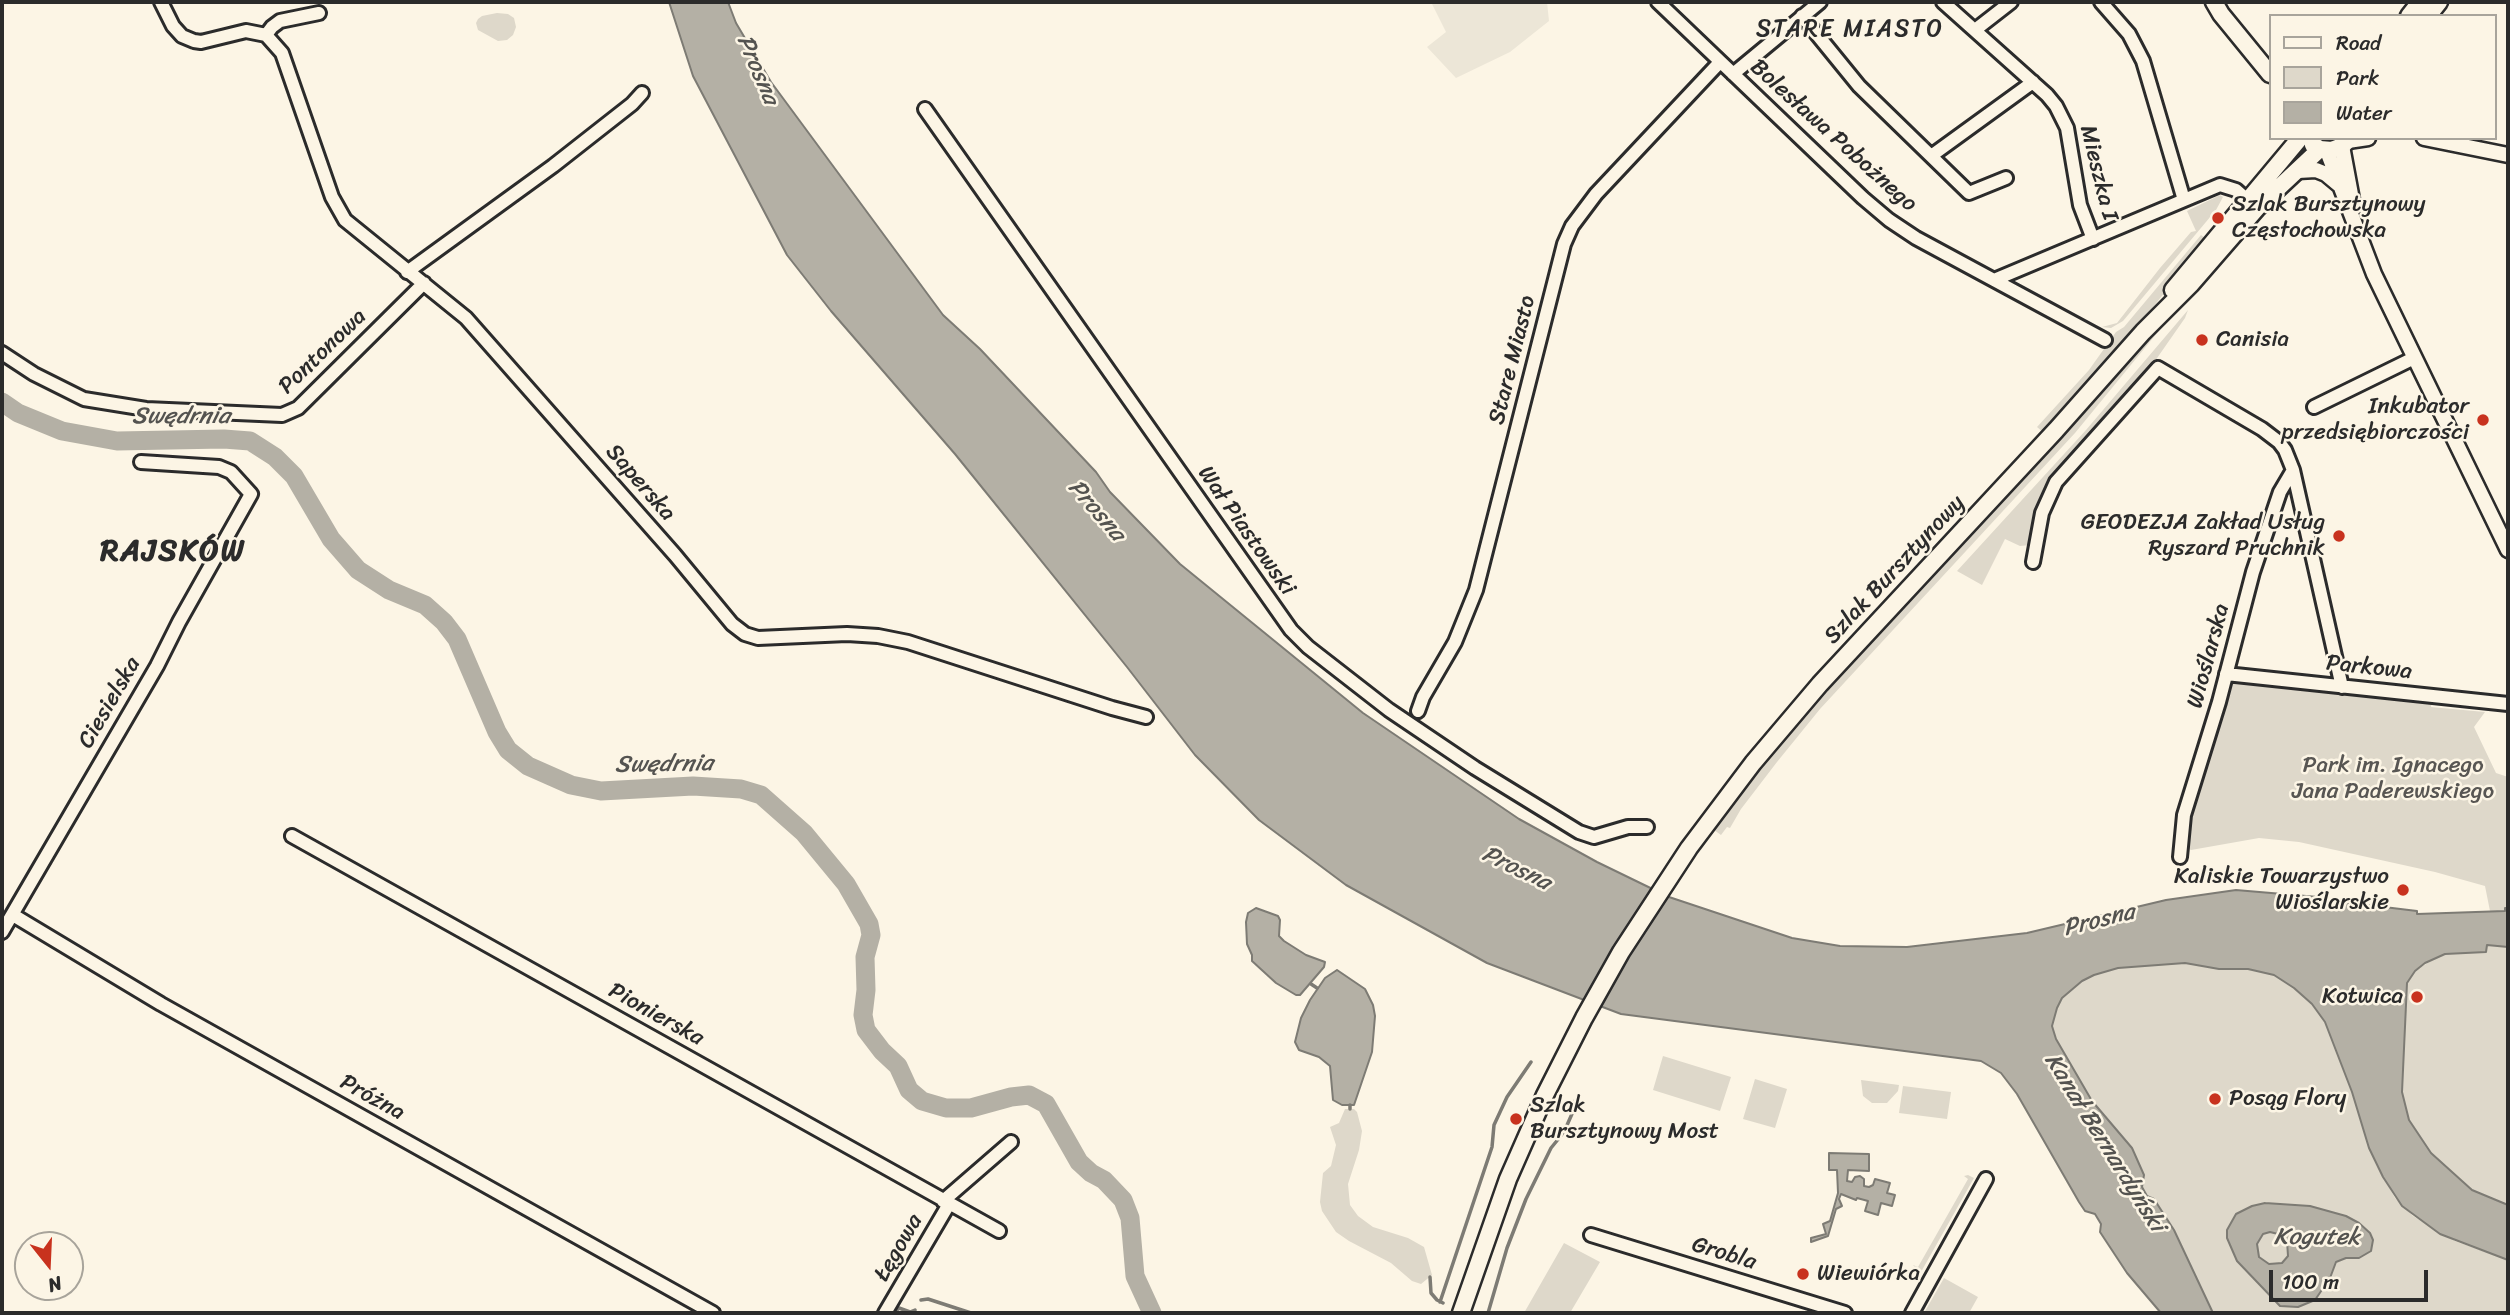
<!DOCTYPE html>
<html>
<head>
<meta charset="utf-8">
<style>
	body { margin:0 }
	#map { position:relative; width:2510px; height:1315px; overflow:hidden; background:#fcf5e5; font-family:Sriracha,sans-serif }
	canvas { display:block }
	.frame { position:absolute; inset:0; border:4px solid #2b2b2b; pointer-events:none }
	.legend { position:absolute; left:2269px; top:14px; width:228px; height:126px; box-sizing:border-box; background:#fcf5e5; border:2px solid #a8a49b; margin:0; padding:9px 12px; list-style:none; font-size:21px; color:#2b2b2b }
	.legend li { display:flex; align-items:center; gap:14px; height:35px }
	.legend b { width:35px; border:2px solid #a8a49b }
	.north { position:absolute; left:14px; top:1231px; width:70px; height:70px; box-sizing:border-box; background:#fcf5e5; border:2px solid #a8a49b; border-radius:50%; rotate:162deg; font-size:19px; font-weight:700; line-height:28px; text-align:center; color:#2b2b2b }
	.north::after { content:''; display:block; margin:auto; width:24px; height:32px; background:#c8321e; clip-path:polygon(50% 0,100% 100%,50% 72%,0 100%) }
	.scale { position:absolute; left:2269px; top:1270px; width:159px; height:32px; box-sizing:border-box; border:4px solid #2b2b2b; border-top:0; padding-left:9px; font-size:21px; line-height:24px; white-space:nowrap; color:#2b2b2b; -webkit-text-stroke:5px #fcf5e5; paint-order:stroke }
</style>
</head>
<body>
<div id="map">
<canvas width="2510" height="1315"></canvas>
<div class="frame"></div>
<ul class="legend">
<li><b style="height:9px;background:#fcf5e5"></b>Road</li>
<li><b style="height:19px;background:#ded8ca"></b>Park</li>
<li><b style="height:19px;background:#b4b0a5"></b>Water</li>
</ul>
<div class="north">N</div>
<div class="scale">100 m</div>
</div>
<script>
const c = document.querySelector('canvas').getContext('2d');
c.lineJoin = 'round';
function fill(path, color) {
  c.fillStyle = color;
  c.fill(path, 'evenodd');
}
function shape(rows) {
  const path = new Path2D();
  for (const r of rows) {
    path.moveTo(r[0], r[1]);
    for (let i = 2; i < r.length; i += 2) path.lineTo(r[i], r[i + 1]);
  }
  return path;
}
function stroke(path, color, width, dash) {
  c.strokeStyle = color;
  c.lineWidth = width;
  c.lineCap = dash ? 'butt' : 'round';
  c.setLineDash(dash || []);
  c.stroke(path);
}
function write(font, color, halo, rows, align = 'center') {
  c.font = font + ' Sriracha,sans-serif';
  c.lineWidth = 5;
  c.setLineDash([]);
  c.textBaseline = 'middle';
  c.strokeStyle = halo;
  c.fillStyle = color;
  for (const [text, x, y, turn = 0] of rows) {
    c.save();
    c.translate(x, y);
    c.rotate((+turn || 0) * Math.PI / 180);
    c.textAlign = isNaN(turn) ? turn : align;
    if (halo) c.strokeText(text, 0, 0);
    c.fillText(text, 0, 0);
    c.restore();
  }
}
fill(shape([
	[1435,2,1547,2,1549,21,1510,52,1456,78,1427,47,1446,32,1432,4]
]), '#ece6d7');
fill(shape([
	[497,13,508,14,514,18,516,27,513,35,507,40,498,41,478,30,476,23,478,19,482,16],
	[2220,195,2223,197,2216,210,2123,321,2111,328,2102,327,2117,323,2160,268,2191,232,2196,231,2187,211],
	[2201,235,2205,238,2198,250,2128,339,2044,433,2037,427,2089,370,2116,332,2124,327],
	[2185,299,2075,433,1820,709,1777,762,1741,809,1730,828,1727,827,1721,835,1714,830,1701,850,1697,847,1720,814,1813,700,2130,355],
	[2188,310,2185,318,2155,361,2112,416,2058,470,2030,545,2020,546,2005,539,1982,585,1957,571,2086,430],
	[2239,680,2432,701,2431,707,2485,712,2474,727,2496,773,2508,777,2508,908,2505,908,2505,912,2490,911,2485,886,2435,872,2299,842,2259,838,2191,850,2187,848,2186,824,2228,687],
	[2487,945,2508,947,2508,1205,2472,1190,2431,1153,2409,1120,2402,1092,2407,984,2415,971,2435,958,2455,952,2486,952],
	[2185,963,2219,969,2248,969,2274,975,2294,988,2312,1004,2325,1022,2352,1092,2375,1162,2395,1198,2413,1216,2455,1241,2508,1260,2508,1313,2213,1313,2142,1187,2144,1174,2132,1148,2092,1101,2056,1039,2052,1026,2057,1008,2062,998,2082,981,2094,975,2118,968],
	[1663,1056,1731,1077,1720,1111,1653,1090],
	[1755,1079,1787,1089,1775,1128,1743,1119],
	[1861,1080,1899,1085,1898,1091,1887,1103,1872,1103,1863,1096],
	[1903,1086,1951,1092,1947,1119,1899,1113],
	[1345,1109,1354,1109,1357,1112,1362,1131,1359,1150,1348,1184,1350,1205,1358,1216,1373,1227,1408,1238,1424,1247,1432,1275,1421,1284,1412,1281,1391,1263,1349,1241,1336,1232,1322,1211,1320,1202,1323,1173,1331,1166,1336,1145,1330,1127,1339,1123],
	[1968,1175,1974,1178,1921,1272,1917,1270,1913,1265,1918,1267,1968,1179,1964,1176],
	[1564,1243,1600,1262,1570,1313,1524,1313],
	[1944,1278,1978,1297,1969,1313,1924,1313]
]), '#ded8ca');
const water = shape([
	[669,2,728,2,736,23,771,82,943,315,980,349,1096,472,1110,492,1180,564,1363,713,1519,819,1597,862,1669,897,1792,938,1840,946,1907,947,2027,933,2166,900,2236,890,2318,897,2318,899,2417,911,2417,914,2505,911,2505,908,2508,908,2508,947,2487,945,2486,952,2445,954,2425,963,2415,971,2407,983,2402,1092,2409,1120,2431,1153,2472,1190,2508,1205,2508,1260,2440,1234,2402,1206,2383,1177,2369,1148,2352,1092,2325,1022,2312,1004,2294,988,2274,975,2248,969,2219,969,2185,963,2118,968,2094,975,2082,981,2062,998,2057,1008,2052,1026,2056,1039,2092,1101,2132,1148,2144,1175,2142,1187,2147,1196,2154,1199,2174,1230,2213,1313,2161,1313,2127,1273,2100,1232,2101,1224,2095,1214,2085,1211,2079,1202,2017,1094,2001,1073,1981,1061,1621,1014,1487,963,1346,885,1259,820,1195,755,1127,667,955,454,831,311,787,255,693,76,669,2],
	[1256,908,1278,916,1280,920,1279,936,1284,941,1306,955,1325,962,1324,967,1300,995,1296,995,1276,983,1252,961,1252,955,1247,944,1246,922,1248,913,1256,908],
	[1337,970,1365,989,1373,1005,1375,1016,1372,1052,1354,1105,1342,1105,1333,1100,1330,1066,1319,1057,1299,1050,1295,1042,1301,1018,1310,1000,1325,978,1337,970],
	[1829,1153,1869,1154,1869,1171,1848,1170,1847,1181,1852,1182,1855,1177,1860,1176,1864,1179,1864,1186,1869,1187,1873,1185,1875,1179,1890,1183,1887,1193,1895,1195,1892,1206,1881,1203,1878,1215,1865,1211,1868,1201,1857,1198,1856,1200,1841,1194,1839,1199,1842,1206,1836,1209,1828,1236,1811,1242,1811,1238,1826,1234,1823,1224,1830,1221,1838,1193,1837,1170,1829,1170,1829,1153],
	[2265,1203,2310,1206,2346,1216,2359,1223,2370,1233,2373,1240,2371,1251,2359,1258,2346,1258,2336,1262,2330,1278,2315,1300,2298,1307,2280,1306,2237,1261,2227,1238,2227,1230,2236,1214,2252,1206,2265,1203],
	[2270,1232,2282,1235,2287,1241,2288,1256,2282,1263,2269,1264,2259,1257,2257,1244,2263,1234,2270,1232]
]);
fill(water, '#b4b0a5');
stroke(water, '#7d7b74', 2);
stroke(shape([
	[1311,984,1317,988],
	[1350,1105,1350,1109],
	[1430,1277,1431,1293,1437,1300,1443,1303],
	[921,1300,928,1299,971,1313],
	[1440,1302,1492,1147,1494,1125,1507,1097,1531,1062],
	[894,1313,899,1308,910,1312,915,1310],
	[1488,1313,1507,1248,1526,1199,1551,1148,1564,1132,1575,1107,1575,1101]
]), '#7d7b74', 3.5);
stroke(shape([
	[2,402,18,413,62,431,117,441,224,439,250,441,275,457,294,476,331,539,358,570,389,590,425,605,444,622,457,639,497,732,508,750,528,766,571,785,601,791,693,786,741,789,761,795,804,833,846,884,869,924,871,935,865,957,866,990,863,1015,866,1030,882,1051,898,1066,909,1090,922,1101,946,1108,971,1108,1011,1097,1029,1095,1046,1104,1079,1162,1091,1173,1104,1180,1123,1200,1130,1218,1135,1276,1152,1313]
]), '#b4b0a5', 19);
const minor = shape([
	[161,2,173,26,182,36,194,41,201,42,246,31,266,35,272,27,280,21,319,13],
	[1658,2,1863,198,1889,220,1916,238,2105,340],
	[1943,2,2047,95,2056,106,2067,128,2080,205,2093,239],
	[2101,2,2129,34,2143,61,2184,200],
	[1802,16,1859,86,1969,193,2006,178],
	[1975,30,2011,2],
	[266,35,282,53,332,197,345,220,466,318,675,555,732,624,745,634,758,638,847,634,878,636,908,642,1112,708,1146,717],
	[1733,74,1820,2],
	[925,109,1291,630,1308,647,1389,710,1475,768,1579,832,1594,837,1628,827,1647,827],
	[1931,156,2033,82],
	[407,272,553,166,632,104,642,93],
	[1994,280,2220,185,2236,190,2254,206],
	[2,353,34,374,84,399,146,409,282,415,298,408,424,283],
	[2314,407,2414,358],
	[2033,562,2042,513,2056,482,2158,368,2262,429,2279,442,2285,450,2293,470,2342,687],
	[2226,674,2508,704],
	[1418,711,1423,697,1455,642,1476,590,1564,244,1572,226,1596,194,1720,62],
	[292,836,999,1231],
	[2180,857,2184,815,2219,702,2253,572,2280,492,2293,470],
	[13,915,161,1004,713,1313],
	[2,932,157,666,179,622,251,494,231,472,219,467,141,462],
	[943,1201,1011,1142],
	[1591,1235,1845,1313],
	[885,1313,949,1204],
	[1912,1313,1986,1179]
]);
const tertiary = shape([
	[2424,138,2508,155],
	[2348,141,2368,138],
	[2342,146,2353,205],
	[2327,151,2374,274,2508,550],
	[2298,171,2316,170,2326,174,2338,184]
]);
const secondary = shape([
	[2214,2,2221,14,2270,74],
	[2409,16,2420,2],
	[2428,16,2439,2],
	[2313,145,2320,149,2332,150,2342,146,2350,138],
	[2173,290,2300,138],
	[1461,1313,1508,1179,1545,1095,1584,1018,1621,952,1689,848,1753,763,1820,684,2056,430,2143,332,2191,284,2257,208,2320,149]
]);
stroke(minor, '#2b2b2b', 18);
stroke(tertiary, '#2b2b2b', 19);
stroke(secondary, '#2b2b2b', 21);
stroke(minor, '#fcf5e5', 12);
stroke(tertiary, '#fcf5e5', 14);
stroke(secondary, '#fcf5e5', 16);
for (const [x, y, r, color] of [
	[2218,218,7,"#c8321e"],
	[2202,340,7,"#c8321e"],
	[2483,420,7,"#c8321e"],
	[2339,536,7,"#c8321e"],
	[2403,890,7,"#c8321e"],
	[2417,997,7,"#c8321e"],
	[2215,1099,7,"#c8321e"],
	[1516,1119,7,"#c8321e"],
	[1803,1274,7,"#c8321e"]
]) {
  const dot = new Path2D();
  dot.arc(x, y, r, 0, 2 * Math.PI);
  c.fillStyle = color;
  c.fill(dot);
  stroke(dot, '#fcf5e5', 2.5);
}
write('23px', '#2b2b2b', '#fcf5e5', [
	["Bolesława Pobożnego",1833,136,42],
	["Mieszka I",2098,173,76],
	["Pontonowa",323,352,-44],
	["Stare Miasto",1513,360,-76],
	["Saperska",640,483,49],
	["Wał Piastowski",1246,531,55],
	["Szlak Bursztynowy",1895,570,-47],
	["Wioślarska",2209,656,-75],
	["Parkowa",2369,668,6],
	["Ciesielska",110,703,-60],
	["Pionierska",656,1015,29],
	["Próżna",372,1098,29],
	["Łęgowa",899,1248,-60],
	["Grobla",1724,1254,17]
]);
write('23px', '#2b2b2b', '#fcf5e5', [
	["Szlak Bursztynowy",2232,205],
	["Częstochowska",2232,231],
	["Canisia",2216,340],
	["Inkubator",2469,407,"right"],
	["przedsiębiorczości",2469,433,"right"],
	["GEODEZJA Zakład Usług",2325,523,"right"],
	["Ryszard Pruchnik",2325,549,"right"],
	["Kaliskie Towarzystwo",2389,877,"right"],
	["Wioślarskie",2389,903,"right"],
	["Kotwica",2403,997,"right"],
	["Posąg Flory",2229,1099],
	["Szlak",1530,1106],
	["Bursztynowy Most",1530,1132],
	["Wiewiórka",1817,1274]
], 'left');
write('23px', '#585653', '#fcf5e5', [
	["Park im. Ignacego",2393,766],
	["Jana Paderewskiego",2393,792]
]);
c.letterSpacing = '2px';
write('24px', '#2b2b2b', '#fcf5e5', [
	["STARE MIASTO",1850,30]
]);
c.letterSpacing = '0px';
write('italic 24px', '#545350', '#fcf5e5', [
	["Prosna",757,70,67],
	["Swędrnia",181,417],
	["Prosna",1096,511,49],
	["Swędrnia",664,765,-1],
	["Prosna",1516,869,26],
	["Prosna",2099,921,-14],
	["Kanał Bernardyński",2104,1143,58],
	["Kogutek",2317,1238]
]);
c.letterSpacing = '2px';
write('bold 30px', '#2b2b2b', '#fcf5e5', [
	["RAJSKÓW",173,552]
]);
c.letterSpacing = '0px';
</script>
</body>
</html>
